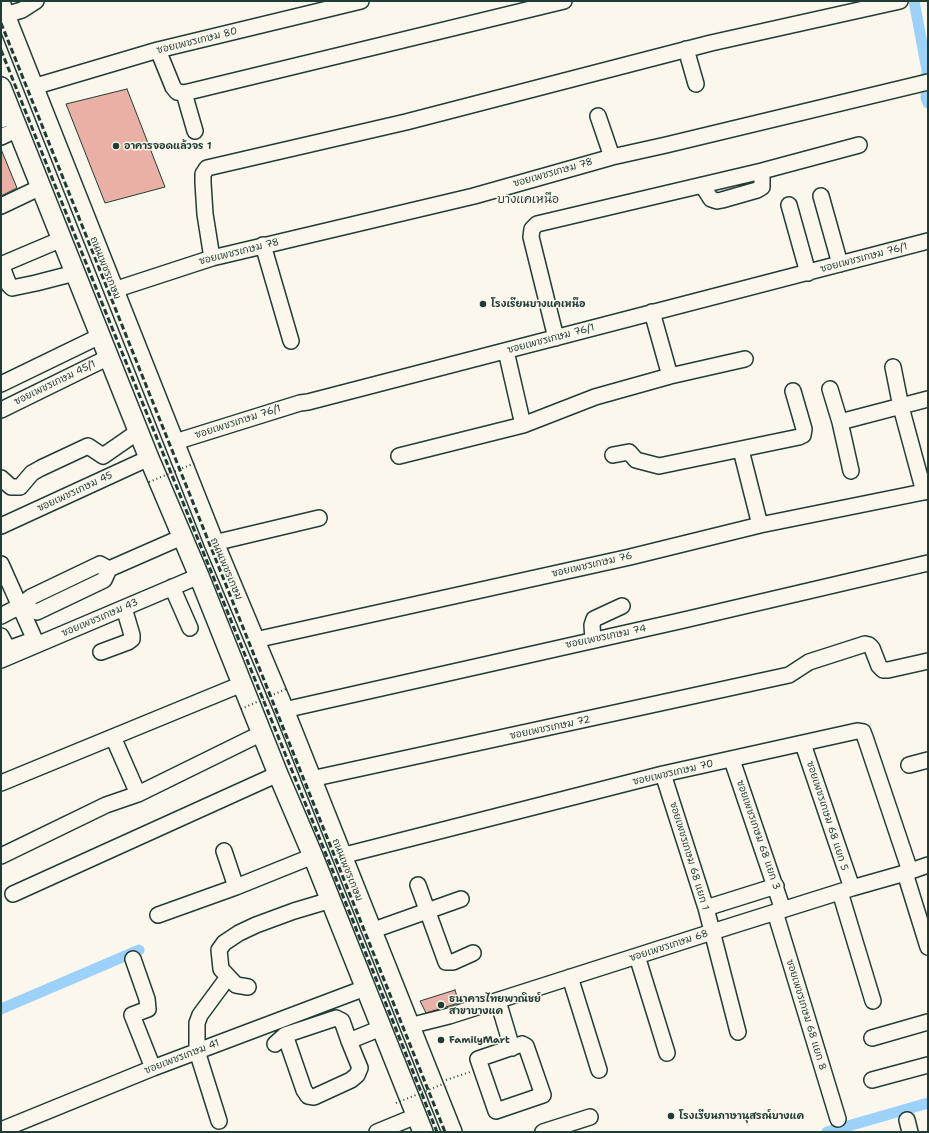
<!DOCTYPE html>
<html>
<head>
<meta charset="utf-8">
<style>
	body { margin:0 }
	#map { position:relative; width:929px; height:1133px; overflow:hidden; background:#fbf7ec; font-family:"Shantell Sans",sans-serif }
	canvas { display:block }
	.frame { position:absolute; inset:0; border:2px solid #1f3d34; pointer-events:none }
</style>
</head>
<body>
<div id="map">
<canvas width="929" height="1133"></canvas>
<div class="frame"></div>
</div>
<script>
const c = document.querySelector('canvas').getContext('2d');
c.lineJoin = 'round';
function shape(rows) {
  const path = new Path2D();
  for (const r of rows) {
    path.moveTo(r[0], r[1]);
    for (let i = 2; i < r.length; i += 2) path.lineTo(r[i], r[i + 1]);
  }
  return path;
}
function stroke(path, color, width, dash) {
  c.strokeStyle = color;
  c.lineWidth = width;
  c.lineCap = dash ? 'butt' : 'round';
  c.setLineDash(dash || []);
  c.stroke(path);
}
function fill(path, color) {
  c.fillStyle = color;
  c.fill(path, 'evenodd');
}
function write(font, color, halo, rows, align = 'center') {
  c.font = font + ' "Shantell Sans","Playpen Sans Thai",sans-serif';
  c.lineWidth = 3;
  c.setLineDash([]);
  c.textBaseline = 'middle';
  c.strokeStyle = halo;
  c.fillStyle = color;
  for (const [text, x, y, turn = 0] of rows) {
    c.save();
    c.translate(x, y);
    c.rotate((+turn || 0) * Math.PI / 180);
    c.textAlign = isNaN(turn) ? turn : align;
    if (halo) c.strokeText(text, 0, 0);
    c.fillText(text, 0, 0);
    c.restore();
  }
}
stroke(shape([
	[914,1,927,70,926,98,928,103],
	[1,1009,139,950],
	[827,1132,928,1103]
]), '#9cd1fa', 11);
const building = shape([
	[127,89,165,187,105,203,66,104,127,89],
	[1,149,17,188,1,196,1,149],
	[455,990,459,1003,426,1013,420,1001,455,990]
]);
fill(building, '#eab0a6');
stroke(building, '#1f3d34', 1);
const minor = shape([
	[5,15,22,10,36,1],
	[686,49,696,84],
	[158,50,173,87,177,92,184,93,564,1],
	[33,87,158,50,361,1],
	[184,93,195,131],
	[598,116,612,157],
	[1,120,11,113],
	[1,137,18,129],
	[702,185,711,199,717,201,722,200,757,190,762,187,762,171],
	[821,196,840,264],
	[789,205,808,273],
	[1,206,41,187],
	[62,239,3,264,2,267,9,285,12,288,36,283,75,273],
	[263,245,291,341],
	[212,258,205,214,203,183,203,174,207,168,406,122,711,43,900,1],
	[114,290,212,258,474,196,612,157,666,145,928,82],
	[652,312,670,376],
	[556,338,531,237,532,229,537,224,762,171,859,145],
	[506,351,523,425],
	[893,367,901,407,924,492],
	[1,384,100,336],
	[830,389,840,422,851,471],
	[1,410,109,357],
	[840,422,928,399],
	[175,442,300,403,308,402,928,241],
	[741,450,760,525],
	[613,455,629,452,636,460,659,466,799,437,803,435,804,429,793,391],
	[399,456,523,425,595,397,670,376,745,359],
	[1,478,11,487,20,487,32,473,41,468,88,446,103,456,139,431],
	[1,526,149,458],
	[214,543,319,518],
	[1,564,34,638,33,640,8,649,1,636],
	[100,564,109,569,104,580,37,612,20,606,31,597,100,564],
	[109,569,182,537],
	[172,587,190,628],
	[1,616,20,606],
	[255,640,630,557,760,525,928,491],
	[593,640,592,625,594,619,622,606],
	[101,652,128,642,132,639,132,635,124,608],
	[1,660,199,576],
	[284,710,684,620,928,563],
	[113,737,138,794],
	[803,744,852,888],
	[732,760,783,910],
	[909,765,928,760],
	[663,774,706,908,738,1032],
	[311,779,789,675,809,662,865,644,869,645,872,648,879,666,883,670,888,670,928,661],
	[1,783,242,684],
	[224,851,236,887],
	[1,856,106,805,138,794,262,733],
	[341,856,663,774,857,731,863,732,865,737,910,871],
	[905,873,928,947],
	[418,885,446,962,453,962,473,953],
	[840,892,873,1001],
	[13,894,278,774],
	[706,908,776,886],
	[775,912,838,1119],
	[158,915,236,887,313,856],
	[371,931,461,899],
	[637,956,667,1053],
	[133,959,147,999,148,1009,132,1015,153,1068],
	[570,977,599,1070],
	[248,987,236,985,221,969,219,950,224,943,239,933,256,925,294,911,331,900],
	[498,1001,512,1048],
	[409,1026,449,1016,712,932,852,888,905,873,928,865],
	[285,1035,304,1090,308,1096,314,1097,351,1080,357,1075,360,1068,349,1041],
	[872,1038,928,1022],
	[275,1044,285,1035,336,1018,342,1021,349,1041,381,1028],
	[522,1044,526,1046,543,1095,496,1111,478,1059,522,1044],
	[872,1080,928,1065],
	[907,1120,910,1132],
	[219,1121,197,1051,197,1023,200,1015,228,977],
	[1,1130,153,1068,365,988],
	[377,1132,416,1116],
	[543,1132,590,1117]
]);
const major = shape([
	[1,5,214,543,284,710,452,1132],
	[1,87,149,458,199,576,278,774,313,856,423,1132]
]);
stroke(minor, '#1f3d34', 18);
stroke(major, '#1f3d34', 22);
stroke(shape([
	[446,1080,470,1072]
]), '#1f3d34', 2, [1, 3]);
stroke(minor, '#fbf7ec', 15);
stroke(major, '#fbf7ec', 19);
stroke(shape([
	[1,23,445,1132],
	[1,50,104,308,345,901,437,1132]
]), '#1f3d34', 3, [6, 3]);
stroke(shape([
	[149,482,195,463],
	[241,709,286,689],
	[396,1103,443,1084]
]), '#1f3d34', 2, [1, 3]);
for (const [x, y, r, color] of [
	[116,146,4,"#1f3d34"],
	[483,304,4,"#1f3d34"],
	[441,1005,4,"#1f3d34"],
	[441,1040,4,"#1f3d34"],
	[671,1116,4,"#1f3d34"]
]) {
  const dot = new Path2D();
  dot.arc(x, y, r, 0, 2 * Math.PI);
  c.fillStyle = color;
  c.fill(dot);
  stroke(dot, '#fbf7ec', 1.5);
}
write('10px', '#1f3d34', '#fbf7ec', [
	["ซอยเพชรเกษม 80",197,41,-14],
	["ซอยเพชรเกษม 78",553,173,-16],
	["ซอยเพชรเกษม 78",239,252,-14],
	["ซอยเพชรเกษม 76/1",864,258,-15],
	["ถนนเพชรเกษม",105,268,68],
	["ซอยเพชรเกษม 76/1",551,339,-15],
	["ซอยเพชรเกษม 45/1",55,383,-26],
	["ซอยเพชรเกษม 76/1",238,422,-18],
	["ซอยเพชรเกษม 45",75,492,-25],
	["ซอยเพชรเกษม 76",592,565,-13],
	["ถนนเพชรเกษม",226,569,67],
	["ซอยเพชรเกษม 43",100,618,-23],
	["ซอยเพชรเกษม 74",606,637,-12],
	["ซอยเพชรเกษม 72",550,728,-12],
	["ซอยเพชรเกษม 70",673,773,-13],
	["ซอยเพชรเกษม 68 แยก 5",827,816,72],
	["ซอยเพชรเกษม 68 แยก 3",758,835,71],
	["ซอยเพชรเกษม 68 แยก 1",689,856,73],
	["ถนนเพชรเกษม",347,870,68],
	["ซอยเพชรเกษม 68",669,946,-18],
	["ซอยเพชรเกษม 68 แยก 8",806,1015,73],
	["ซอยเพชรเกษม 41",182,1057,-21]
]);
write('bold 10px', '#1f3d34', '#fbf7ec', [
	["อาคารจอดแล้วจร 1",124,146],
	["โรงเรียนบางแคเหนือ",491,304],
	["ธนาคารไทยพาณิชย์",449,999],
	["สาขาบางแค",449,1011],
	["FamilyMart",449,1040],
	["โรงเรียนภาษานุสรณ์บางแค",679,1116]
], 'left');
write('12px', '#1f3d34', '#fbf7ec', [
	["บางแคเหนือ",528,200]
]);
</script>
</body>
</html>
